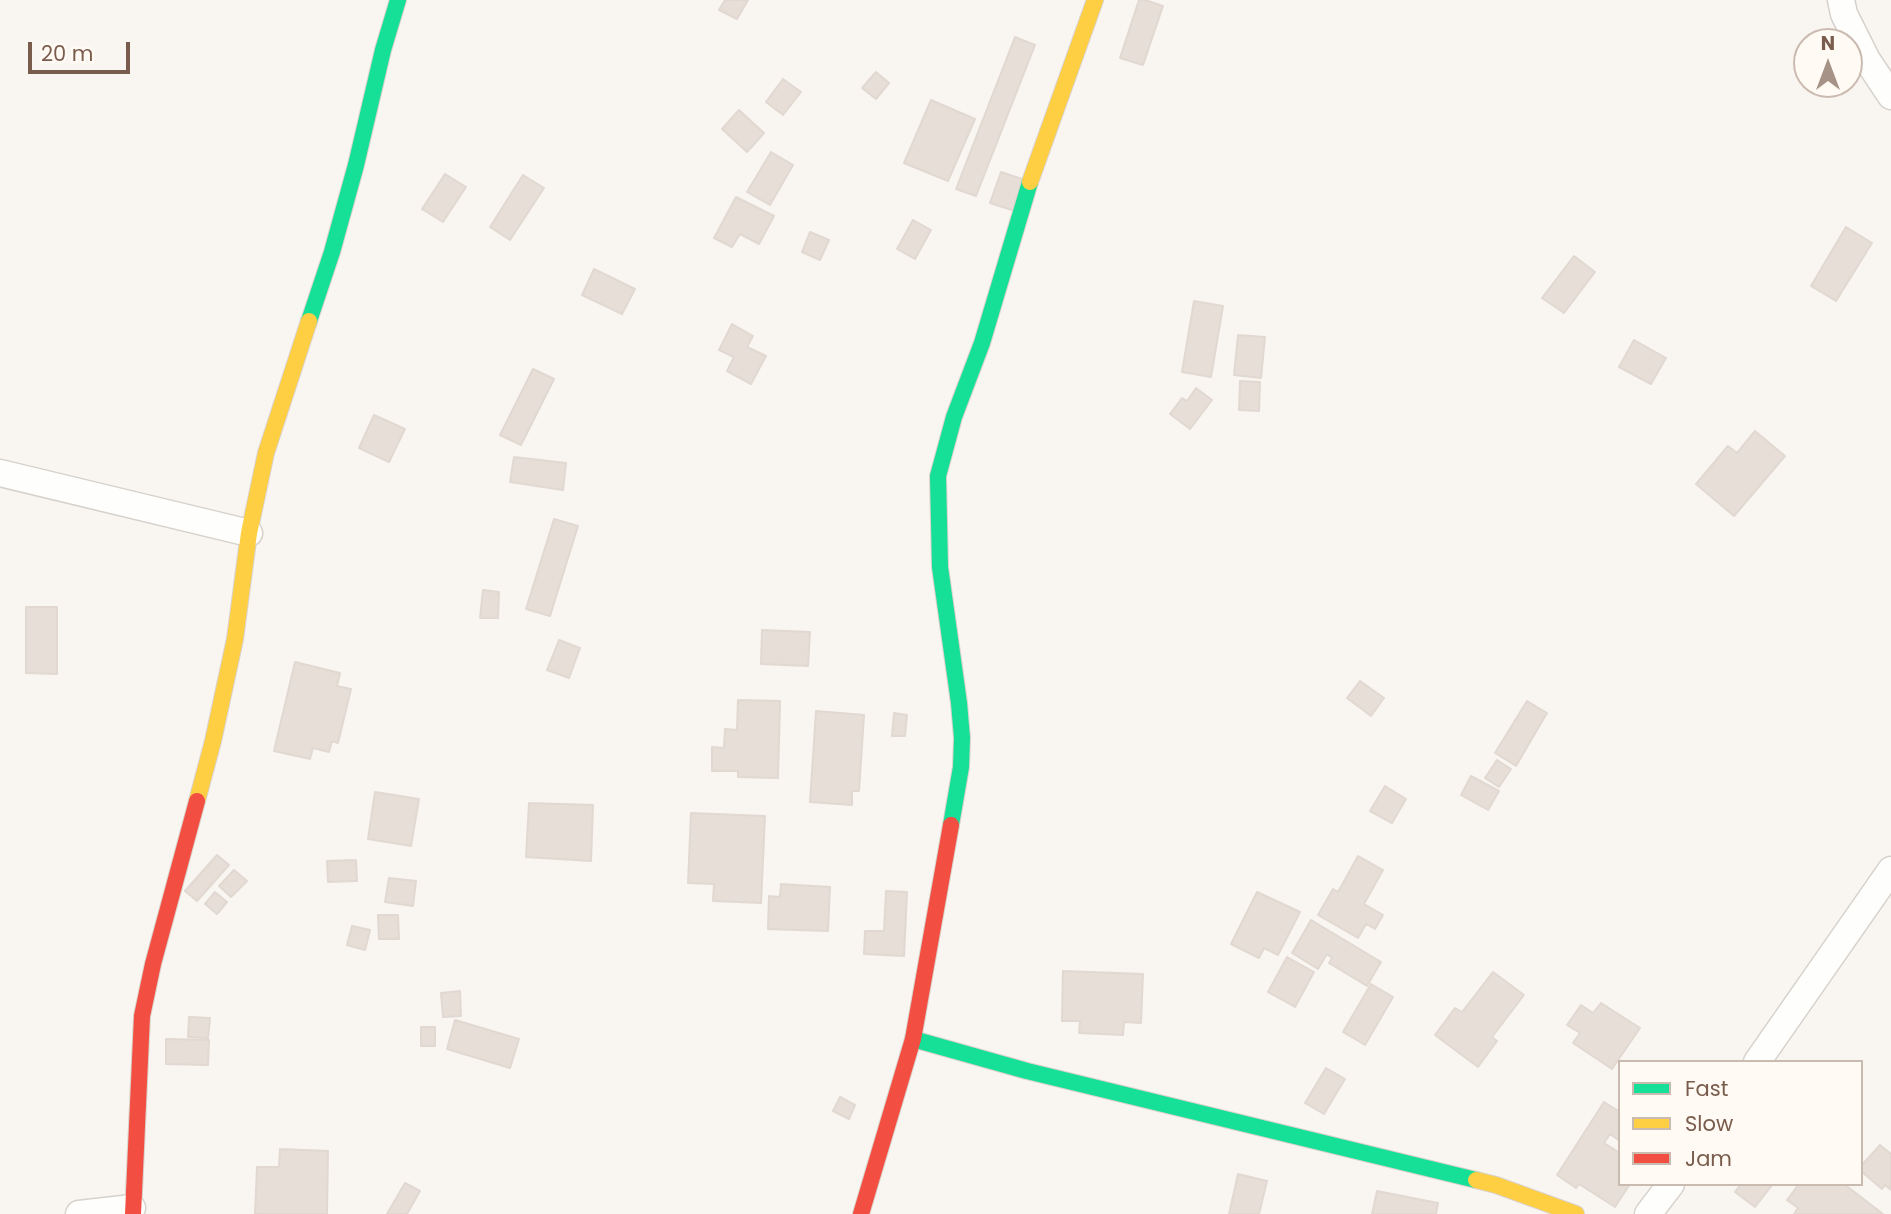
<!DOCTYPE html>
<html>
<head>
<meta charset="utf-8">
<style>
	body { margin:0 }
	#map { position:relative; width:1891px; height:1214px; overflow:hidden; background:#f9f5f0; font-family:Poppins,sans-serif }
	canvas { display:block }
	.legend { position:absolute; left:1618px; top:1060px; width:245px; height:126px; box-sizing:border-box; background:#fffaf3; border:2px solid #cabbb1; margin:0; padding:9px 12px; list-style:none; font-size:21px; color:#7a5c4d }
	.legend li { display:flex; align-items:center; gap:14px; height:35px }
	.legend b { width:35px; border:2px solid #cabbb1 }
	.north { position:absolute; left:1793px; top:28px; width:70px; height:70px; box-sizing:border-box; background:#fffaf3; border:2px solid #cabbb1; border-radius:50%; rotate:0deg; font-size:19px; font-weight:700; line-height:28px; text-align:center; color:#7a5c4d }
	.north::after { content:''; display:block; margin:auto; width:24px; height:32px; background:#a69286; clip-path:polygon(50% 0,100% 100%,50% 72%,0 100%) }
	.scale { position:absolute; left:28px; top:42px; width:102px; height:32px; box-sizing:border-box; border:4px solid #7a5c4d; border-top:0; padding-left:9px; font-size:21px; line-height:24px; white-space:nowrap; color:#7a5c4d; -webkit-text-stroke:5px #fffaf3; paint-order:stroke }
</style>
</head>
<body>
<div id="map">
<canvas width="1891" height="1214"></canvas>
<ul class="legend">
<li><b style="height:9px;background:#16e098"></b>Fast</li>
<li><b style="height:9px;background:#ffcf43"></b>Slow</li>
<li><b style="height:9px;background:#f24e42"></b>Jam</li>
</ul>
<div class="north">N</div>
<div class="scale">20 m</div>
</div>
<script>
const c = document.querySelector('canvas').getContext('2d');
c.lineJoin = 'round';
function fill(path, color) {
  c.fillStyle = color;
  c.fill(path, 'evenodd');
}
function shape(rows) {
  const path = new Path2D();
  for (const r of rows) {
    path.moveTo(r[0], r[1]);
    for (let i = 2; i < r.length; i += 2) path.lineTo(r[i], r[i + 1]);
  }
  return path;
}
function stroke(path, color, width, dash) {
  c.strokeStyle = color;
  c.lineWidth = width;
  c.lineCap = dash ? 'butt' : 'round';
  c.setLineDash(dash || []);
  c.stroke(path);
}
const building = shape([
	[725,0,748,0,737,19,719,10,725,0],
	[1139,0,1145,0,1163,6,1143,65,1120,58,1139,0],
	[1015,37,1035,45,976,196,956,189,1015,37],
	[876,72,889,83,876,99,862,88,876,72],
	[783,79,801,92,783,115,766,102,783,79],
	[931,100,975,119,948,181,904,163,931,100],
	[739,110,764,133,747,152,722,129,739,110],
	[771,152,793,165,770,205,747,192,771,152],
	[1001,172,1025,180,1015,211,990,203,1001,172],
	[445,174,466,187,443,222,422,209,445,174],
	[523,175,544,188,510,240,490,227,523,175],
	[736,197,774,216,759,244,740,234,732,247,714,238,736,197],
	[913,220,931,230,915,259,897,249,913,220],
	[1846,227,1872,243,1836,301,1811,286,1846,227],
	[810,232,829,240,820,260,802,252,810,232],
	[1574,256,1595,272,1564,313,1542,298,1574,256],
	[594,269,635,289,622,314,582,295,594,269],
	[1194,301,1223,306,1211,377,1182,372,1194,301],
	[732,324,753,336,747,347,766,356,751,384,727,371,734,357,719,350,732,324],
	[1238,335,1265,337,1261,378,1234,375,1238,335],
	[1634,340,1666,358,1651,384,1619,367,1634,340],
	[533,369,554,379,521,445,500,435,533,369],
	[1240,381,1260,382,1259,411,1239,410,1240,381],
	[1196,388,1212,400,1190,429,1170,414,1182,398,1187,401,1196,388],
	[374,415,405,429,389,462,359,448,374,415],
	[1755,431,1785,456,1734,516,1696,484,1728,446,1737,453,1755,431],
	[514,457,566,463,563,490,510,482,514,457],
	[554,519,578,526,550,616,526,609,554,519],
	[483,590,499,592,498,618,480,618,483,590],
	[26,607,57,607,57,674,26,673,26,607],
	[762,630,810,632,808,666,761,664,762,630],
	[559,640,580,648,569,678,547,670,559,640],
	[295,662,340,673,337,686,351,689,338,743,332,741,329,752,313,748,310,759,274,751,295,662],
	[1360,681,1384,698,1371,716,1347,698,1360,681],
	[738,700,780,701,778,778,738,777,738,771,712,771,712,747,724,748,725,729,737,730,738,700],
	[1527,701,1547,713,1516,766,1495,753,1527,701],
	[816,711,864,715,859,791,852,791,852,805,810,802,816,711],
	[894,713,907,715,905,736,892,736,894,713],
	[1497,760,1511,769,1499,787,1485,778,1497,760],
	[1471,776,1499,791,1488,810,1461,795,1471,776],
	[1385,786,1406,799,1392,823,1370,811,1385,786],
	[375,792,419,799,411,846,368,839,375,792],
	[529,803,593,805,591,861,526,857,529,803],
	[691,813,765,816,761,903,713,901,714,884,688,883,691,813],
	[217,855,229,865,197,901,185,891,217,855],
	[1358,856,1383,870,1364,904,1383,915,1375,929,1366,924,1358,938,1318,915,1333,889,1338,892,1358,856],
	[356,860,357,881,328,882,327,861,356,860],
	[234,870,247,881,231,897,219,886,234,870],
	[389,878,416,881,413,906,385,902,389,878],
	[781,884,830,887,828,931,768,929,769,896,780,897,781,884],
	[886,891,907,892,904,956,864,954,865,931,884,931,886,891],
	[215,892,227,902,217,914,205,904,215,892],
	[1257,892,1300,912,1278,955,1264,948,1259,958,1231,944,1257,892],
	[378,915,398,915,399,939,379,939,378,915],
	[1311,920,1381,962,1367,986,1329,963,1332,958,1327,954,1318,969,1292,953,1311,920],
	[352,926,370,930,365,950,347,945,352,926],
	[1287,957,1314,972,1295,1007,1268,992,1287,957],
	[1063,971,1143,974,1141,1023,1124,1022,1123,1035,1079,1033,1080,1021,1062,1021,1063,971],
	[1493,972,1524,995,1492,1037,1497,1041,1478,1067,1435,1035,1455,1008,1462,1012,1493,972],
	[1371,984,1393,997,1365,1045,1343,1032,1371,984],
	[460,991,461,1016,443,1017,441,993,460,991],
	[1601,1003,1640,1028,1612,1069,1573,1043,1580,1033,1567,1025,1581,1005,1593,1013,1601,1003],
	[189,1017,210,1018,208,1038,188,1037,189,1017],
	[455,1020,519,1039,510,1068,447,1049,455,1020],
	[421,1027,435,1027,435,1046,421,1046,421,1027],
	[166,1039,209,1040,208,1065,166,1064,166,1039],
	[1326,1068,1345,1079,1324,1114,1305,1103,1326,1068],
	[840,1097,855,1105,849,1119,833,1111,840,1097],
	[1604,1102,1620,1112,1620,1141,1610,1134,1604,1143,1620,1153,1620,1184,1630,1184,1615,1207,1579,1184,1576,1188,1557,1175,1604,1102],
	[1880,1145,1891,1154,1891,1190,1885,1185,1882,1189,1861,1171,1861,1166,1880,1145],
	[280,1149,328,1151,327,1214,255,1214,257,1167,279,1167,280,1149],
	[1238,1174,1267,1181,1259,1214,1229,1214,1238,1174],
	[405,1183,420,1191,407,1214,387,1214,405,1183],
	[1741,1184,1773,1184,1755,1207,1735,1192,1741,1184],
	[1799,1184,1844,1184,1883,1214,1794,1214,1798,1208,1787,1200,1799,1184],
	[1377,1191,1438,1203,1436,1214,1372,1214,1377,1191]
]);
fill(building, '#e6ded7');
stroke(building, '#e2d8d2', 2);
const street = shape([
	[1841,0,1844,14,1867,60,1891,96],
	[0,473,249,533],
	[1757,1062,1891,870],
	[79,1214,132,1208],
	[1648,1214,1671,1184]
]);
const fast = shape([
	[309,321,332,252,356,165,383,50,398,0],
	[951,825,961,767,962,738,959,703,940,567,938,476,954,417,982,343,1030,182],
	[913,1039,1027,1071,1476,1180]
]);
const slow = shape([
	[1030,182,1095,0],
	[197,801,213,741,235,639,249,533,266,453,309,321],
	[1476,1180,1496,1185,1576,1214]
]);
const jam = shape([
	[133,1214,142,1016,153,964,197,801],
	[861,1214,913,1039,951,825]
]);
stroke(street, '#d7d1cb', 29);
stroke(fast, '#d9d2cb', 18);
stroke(slow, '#d9d2cb', 18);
stroke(jam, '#d9d2cb', 18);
stroke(street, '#fefefd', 26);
stroke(fast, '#16e098', 16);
stroke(slow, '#ffcf43', 16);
stroke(jam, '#f24e42', 16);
</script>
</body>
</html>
